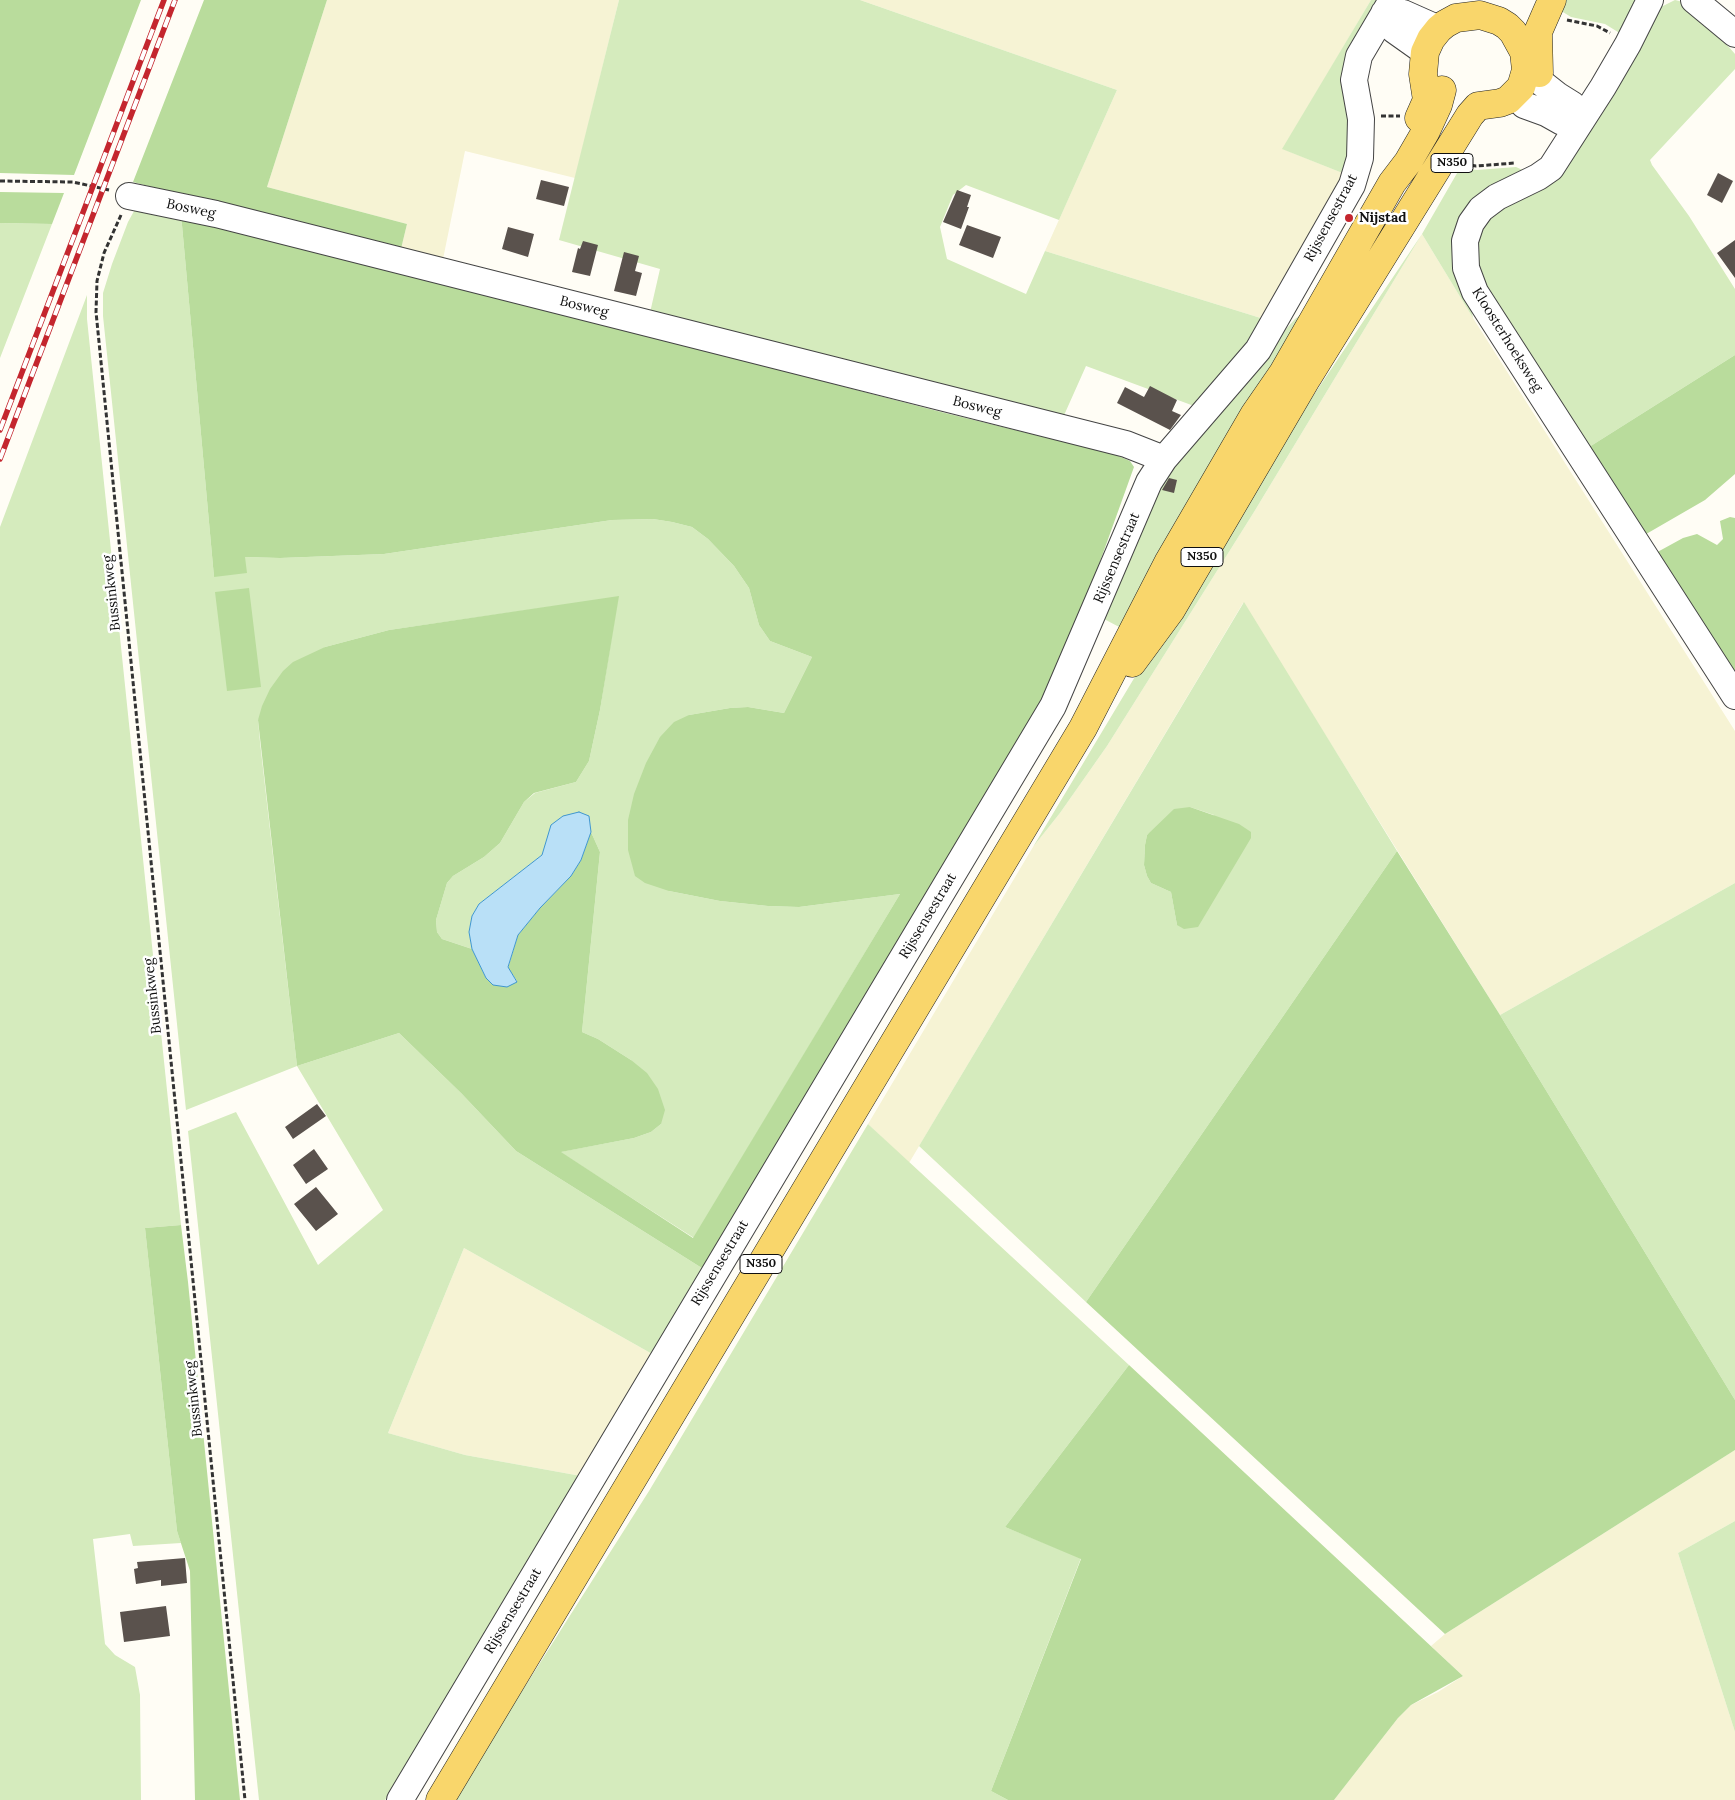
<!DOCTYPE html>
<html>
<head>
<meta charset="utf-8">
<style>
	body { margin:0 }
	canvas { display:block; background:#fffdf5 }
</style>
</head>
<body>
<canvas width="1735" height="1800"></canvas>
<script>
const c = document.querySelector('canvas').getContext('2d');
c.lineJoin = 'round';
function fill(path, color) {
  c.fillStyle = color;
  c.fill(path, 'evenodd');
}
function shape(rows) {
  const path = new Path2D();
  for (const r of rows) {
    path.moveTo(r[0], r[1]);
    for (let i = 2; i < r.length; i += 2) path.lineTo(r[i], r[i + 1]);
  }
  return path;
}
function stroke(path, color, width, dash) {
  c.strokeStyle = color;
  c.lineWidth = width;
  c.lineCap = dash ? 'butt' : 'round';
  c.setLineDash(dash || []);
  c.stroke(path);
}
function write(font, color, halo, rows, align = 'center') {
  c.font = font + ' Lora,serif';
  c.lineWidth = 5;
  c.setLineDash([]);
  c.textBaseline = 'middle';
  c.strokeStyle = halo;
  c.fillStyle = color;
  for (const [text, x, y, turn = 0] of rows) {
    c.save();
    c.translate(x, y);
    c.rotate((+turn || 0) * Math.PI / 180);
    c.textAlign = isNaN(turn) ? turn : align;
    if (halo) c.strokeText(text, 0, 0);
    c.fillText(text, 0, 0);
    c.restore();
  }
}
fill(shape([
	[327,0,619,0,575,178,465,151,442,264,400,253,407,224,267,187],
	[860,0,1371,0,1283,149,1350,176,1267,320,1045,251,1117,90],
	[1422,234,1473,318,1735,731,1735,883,1500,1015,1243,603,909,1163,868,1124,1033,847,1060,813,1107,746,1254,512],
	[464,1248,654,1355,581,1476,465,1455,388,1433],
	[1735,1450,1735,1521,1678,1553,1735,1732,1735,1800,1334,1800,1398,1718,1411,1705,1438,1692,1463,1676,1431,1646,1445,1634]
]), '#f6f3d4');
fill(shape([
	[619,0,860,0,1117,90,1059,220,966,185,953,195,940,227,947,259,1026,294,1045,251,1267,320,1194,406,1086,366,1061,422,649,317,660,269,559,240],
	[1371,0,1382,0,1355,126,1350,176,1282,149],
	[1564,0,1645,0,1626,37,1605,24,1571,17,1558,9],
	[1675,0,1691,4,1735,54,1735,69,1650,160,1652,165,1689,216,1735,289,1735,355,1586,449,1479,289,1473,239,1487,215,1543,185,1659,8],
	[1516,167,1527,172,1500,190,1463,266,1473,318,1422,234,1254,512,1107,746,1060,813,1033,847,1151,650,1305,408,1422,234,1460,168,1477,170],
	[139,202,181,214,214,577,245,557,280,558,384,554,612,520,653,519,672,522,692,527,708,539,734,566,749,588,759,625,770,641,812,657,784,713,748,707,730,708,689,715,669,891,720,901,768,906,799,907,900,894,694,1238,560,1152,634,1138,651,1132,661,1124,631,1060,598,1039,582,1032,600,852,591,832,589,816,563,816,552,825,542,855,479,904,472,916,469,932,472,949,442,939,437,932,436,920,447,883,453,876,484,857,500,843,524,802,535,793,576,782,589,761,600,710,618,597,389,630,325,647,258,720,260,742,297,1066,399,1033,461,1093,516,1151,705,1270,654,1355,464,1248,388,1433,465,1455,581,1476,385,1800,259,1800,188,1131,236,1112,318,1265,383,1210,297,1066,186,1110,103,316,103,293,112,264,128,222],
	[0,223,52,224,0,358],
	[87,295,87,319,181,1225,145,1228,177,1531,181,1543,133,1546,130,1534,93,1539,105,1644,115,1655,135,1667,140,1695,141,1800,0,1800,0,527],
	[1312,306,1123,629,1104,619,1145,500,1203,422,1295,319],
	[1244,602,1397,851,1086,1302,919,1146],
	[1190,807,1214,815,1177,925,1171,892,1151,883,1147,876,1144,865,1145,845,1147,835],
	[1735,883,1735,1400,1500,1015],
	[868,1124,1129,1365,1005,1527,1081,1558,991,1791,1008,1800,453,1800,649,1491],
	[1735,1521,1735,1732,1678,1553]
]), '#d5ebbd');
fill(shape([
	[0,0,141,0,74,175,0,173],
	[204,0,327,0,267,187,407,224,400,253,133,182],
	[0,192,64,193,52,224,0,223],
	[181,214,945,413,1114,454,1130,461,1134,467,1089,592,1053,682,705,1270,516,1151,461,1093,399,1033,297,1066,258,720,262,706,270,689,283,671,293,662,325,647,389,630,619,596,600,710,589,761,576,782,534,793,524,802,500,843,484,857,453,876,447,883,436,920,437,932,442,939,472,949,486,978,517,981,508,968,518,935,540,908,571,876,581,860,591,832,600,852,582,1032,598,1039,631,1060,647,1073,658,1089,665,1110,661,1124,651,1132,634,1138,561,1152,693,1238,900,894,799,907,768,906,720,901,669,891,645,883,635,876,628,850,628,820,634,794,646,763,660,737,674,722,689,715,730,708,748,707,784,713,812,657,770,641,759,625,749,588,734,566,708,539,692,527,672,522,653,519,612,520,384,554,280,558,245,557,247,573,214,577],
	[1735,355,1735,474,1705,500,1641,537,1586,449],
	[1730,517,1735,518,1735,684,1652,555,1683,538,1697,534,1717,545,1723,539,1720,521],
	[249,588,261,687,227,691,215,592],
	[1190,807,1239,824,1251,832,1251,838,1198,927,1184,929,1177,925,1171,892,1151,883,1147,876,1144,865,1145,845,1147,835,1174,809],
	[1397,851,1500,1015,1735,1400,1735,1450,1445,1634,1086,1302],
	[181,1225,188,1282,240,1800,195,1800,190,1571,177,1531,145,1228],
	[1129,1365,1463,1676,1411,1705,1398,1718,1334,1800,1008,1800,991,1791,1081,1559,1005,1527]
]), '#b9dc9c');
const water = shape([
	[579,812,589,816,591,832,581,860,571,876,540,908,518,935,508,967,517,982,507,987,493,985,486,978,472,949,469,932,472,916,479,904,542,855,551,825,563,816,579,812]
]);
fill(water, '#b9e0f7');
stroke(water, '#3f96cf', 1);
fill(shape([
	[1718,173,1733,181,1722,203,1707,195],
	[541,180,569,187,564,206,536,199],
	[957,190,971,195,967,207,969,207,961,229,943,222],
	[967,225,1001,237,993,258,959,245],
	[508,227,534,234,528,257,502,249],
	[1735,240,1735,278,1717,253],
	[583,241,598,245,590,276,572,272,578,248,580,249],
	[624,252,639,256,635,271,642,273,636,296,614,291],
	[1150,386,1177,400,1172,411,1181,415,1170,430,1117,403,1125,387,1144,397],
	[1169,478,1177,480,1174,493,1162,490],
	[317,1104,326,1116,293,1139,285,1127],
	[314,1149,328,1169,306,1184,293,1165],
	[316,1187,338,1214,316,1231,294,1204],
	[185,1558,187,1583,161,1586,161,1580,136,1584,134,1569,138,1568,137,1562],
	[166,1606,170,1636,124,1642,120,1612]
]), '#5a524d');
const minor = shape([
	[1650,0,1628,44,1603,87,1551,168,1538,177,1497,197,1481,209,1471,223,1465,241,1466,268,1475,292,1735,696],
	[1694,0,1735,34],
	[1425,52,1394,30,1384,13,1403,13,1439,29],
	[1524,105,1546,113,1562,122,1579,122,1573,105,1557,95,1538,80],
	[129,196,216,214,1126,444,1164,459],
	[400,1800,1053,706,1149,482,1164,459,1258,350,1352,185,1360,158,1361,119,1354,80,1359,56,1392,0]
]);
const major = shape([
	[1539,73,1538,32,1552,0],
	[1132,663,1171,610,1307,378,1470,115,1478,106,1500,103,1508,100,1521,87,1526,70,1524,52,1513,32,1507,26,1499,21,1480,15,1456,18,1445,24,1439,29,1431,39,1425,52,1423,74,1427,100,1419,118],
	[440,1800,1083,728,1169,561,1254,415,1283,373,1392,183,1408,162,1426,131,1438,105,1442,90]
]);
stroke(minor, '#444', 28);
stroke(major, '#222', 29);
stroke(shape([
	[1567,20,1597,26,1610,33],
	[1381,116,1400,116],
	[1464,164,1476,166,1515,163],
	[0,181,73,182,109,190],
	[121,215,104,253,97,281,96,312,245,1800]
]), '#333', 3, [5, 2.5]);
stroke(minor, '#fff', 26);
stroke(major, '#f9d66b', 28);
const rail = shape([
	[0,430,164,0],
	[0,459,175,0]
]);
stroke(rail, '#c4262e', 5.5);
stroke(rail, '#fff', 4, [11]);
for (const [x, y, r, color] of [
	[1349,218,5,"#c4262e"]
]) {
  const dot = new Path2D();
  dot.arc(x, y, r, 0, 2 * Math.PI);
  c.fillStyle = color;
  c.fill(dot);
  stroke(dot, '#fff', 2);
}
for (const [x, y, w] of [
	[1452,163,42],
	[1202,557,42],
	[761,1264,42]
]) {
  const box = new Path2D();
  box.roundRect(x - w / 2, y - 9.5, w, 19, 4);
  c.fillStyle = '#fff';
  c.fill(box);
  stroke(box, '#111', 1);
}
write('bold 12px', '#111', null, [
	["N350",1452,163],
	["N350",1202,557],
	["N350",761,1264]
]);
write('14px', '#111', '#fff', [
	["Bosweg",191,209,12],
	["Rijssensestraat",1331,218,-62],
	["Bosweg",584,307,14],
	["Kloosterhoeksweg",1507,340,58],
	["Bosweg",977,407,14],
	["Rijssensestraat",1117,558,-67],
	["Bussinkweg",112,593,-96],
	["Rijssensestraat",928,916,-59],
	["Bussinkweg",153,996,-96],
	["Rijssensestraat",720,1263,-59],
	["Bussinkweg",194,1399,-96],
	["Rijssensestraat",513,1611,-59]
]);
write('bold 14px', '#111', '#fff', [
	["Nijstad",1359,218]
], 'left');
</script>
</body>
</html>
